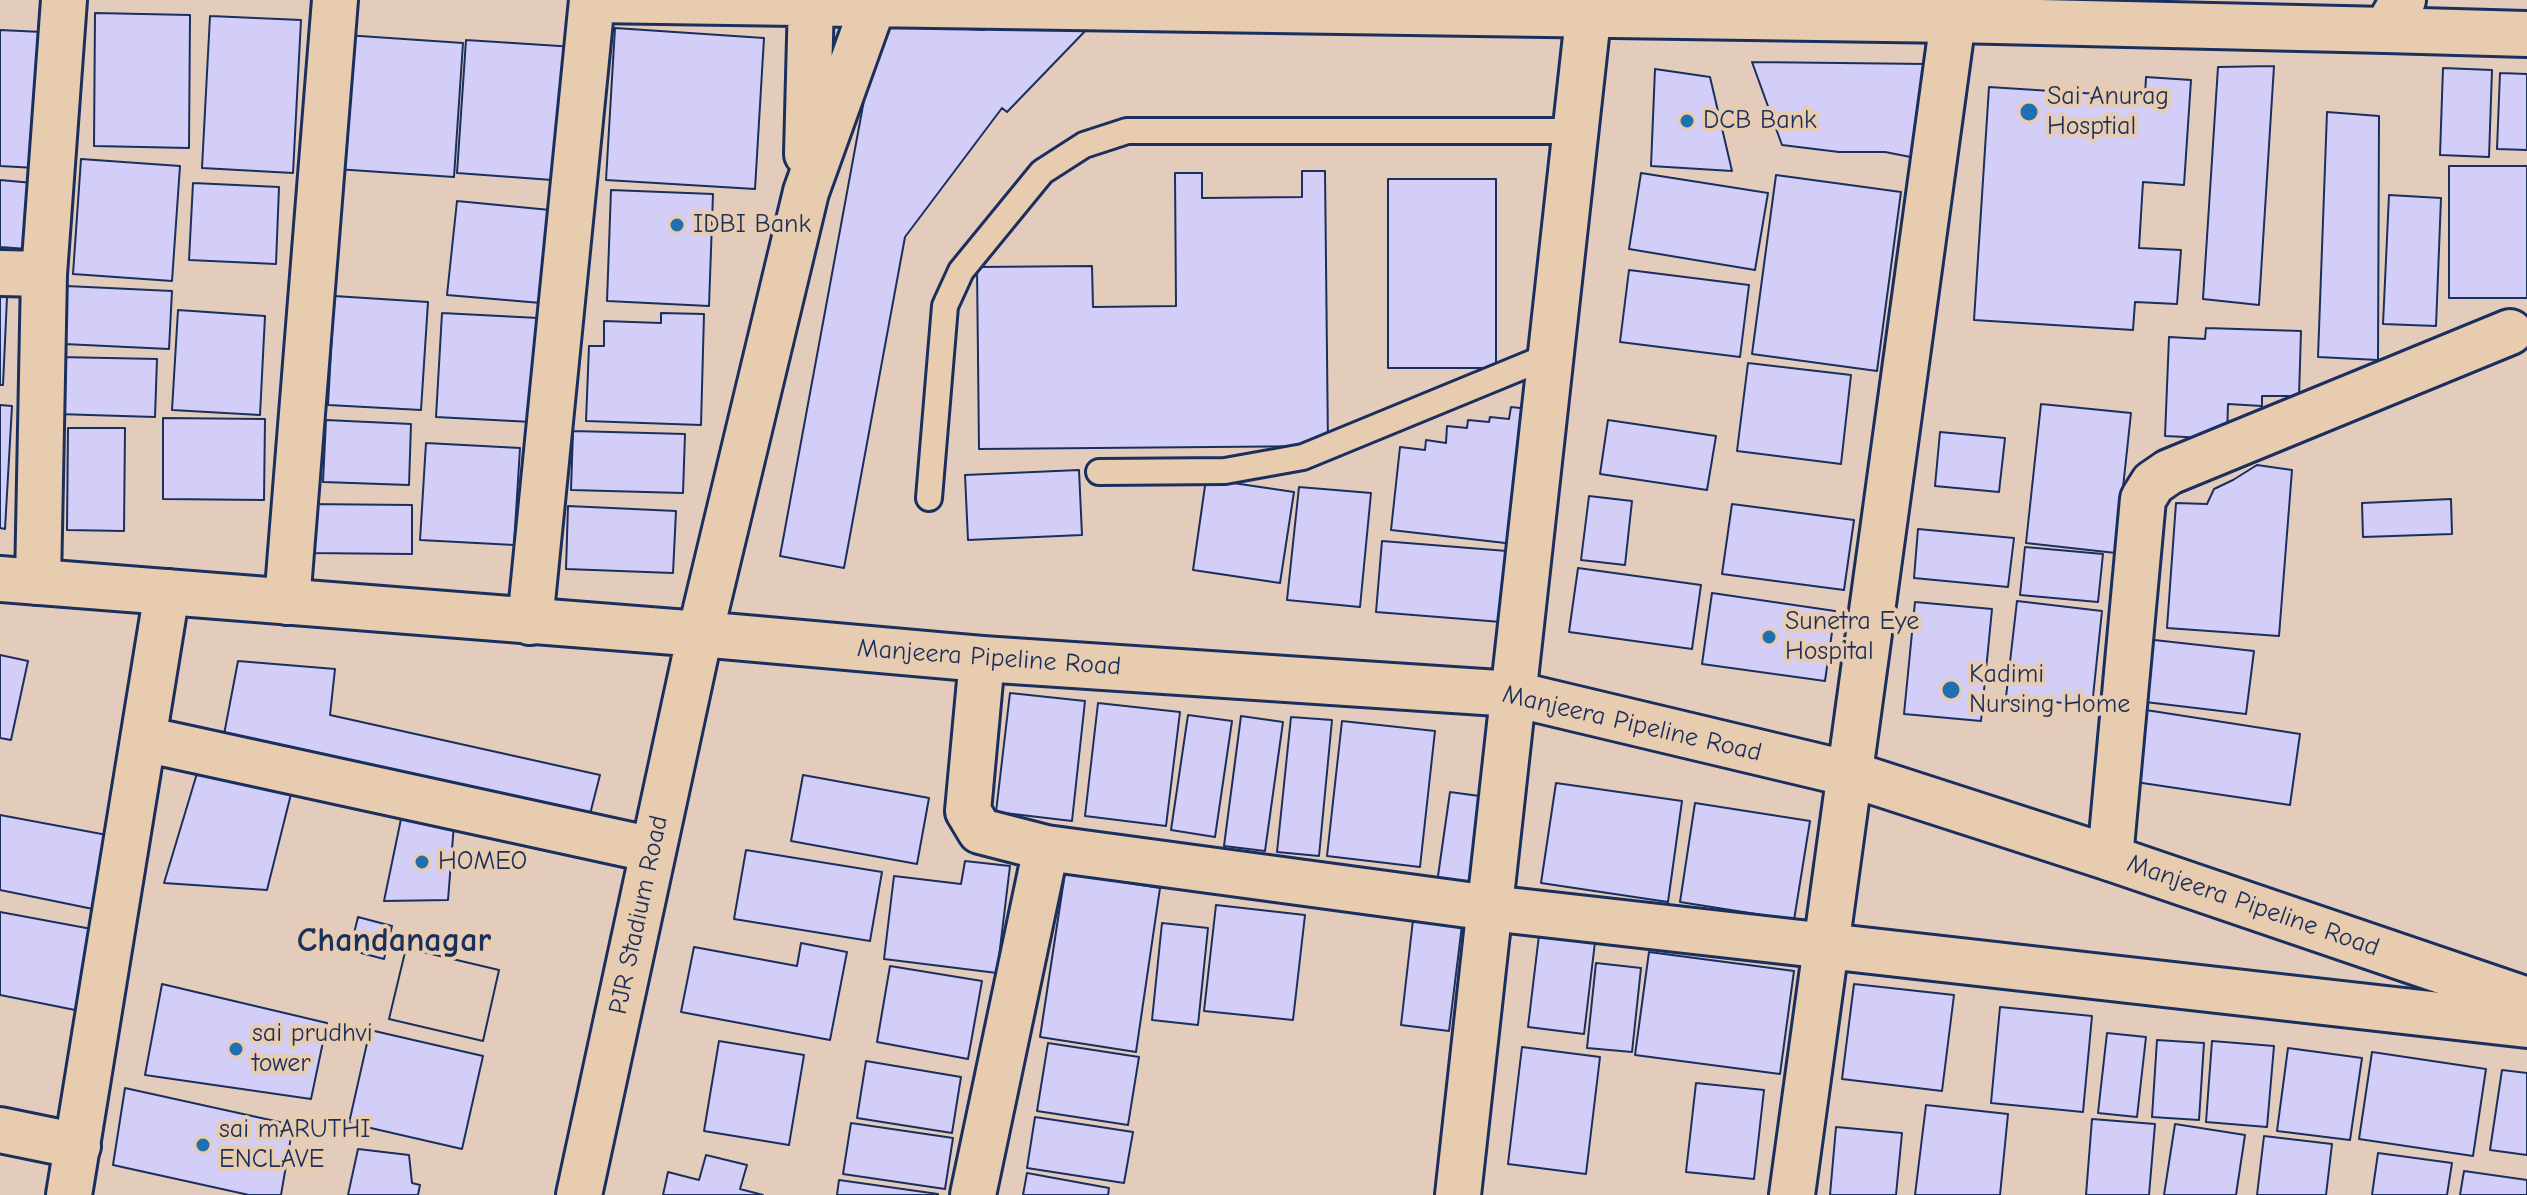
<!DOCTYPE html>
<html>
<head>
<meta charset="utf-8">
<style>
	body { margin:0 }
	canvas { display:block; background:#e4ccbd }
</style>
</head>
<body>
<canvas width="2527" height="1195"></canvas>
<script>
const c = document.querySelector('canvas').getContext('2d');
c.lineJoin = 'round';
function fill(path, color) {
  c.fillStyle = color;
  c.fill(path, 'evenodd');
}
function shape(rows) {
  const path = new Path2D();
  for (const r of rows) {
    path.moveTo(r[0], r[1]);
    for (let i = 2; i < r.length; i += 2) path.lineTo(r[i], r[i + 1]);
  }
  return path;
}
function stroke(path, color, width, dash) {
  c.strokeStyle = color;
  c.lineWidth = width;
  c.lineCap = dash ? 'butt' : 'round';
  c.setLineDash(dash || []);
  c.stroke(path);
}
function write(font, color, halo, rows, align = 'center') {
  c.font = font + ' "Comic Neue",sans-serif';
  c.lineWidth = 8;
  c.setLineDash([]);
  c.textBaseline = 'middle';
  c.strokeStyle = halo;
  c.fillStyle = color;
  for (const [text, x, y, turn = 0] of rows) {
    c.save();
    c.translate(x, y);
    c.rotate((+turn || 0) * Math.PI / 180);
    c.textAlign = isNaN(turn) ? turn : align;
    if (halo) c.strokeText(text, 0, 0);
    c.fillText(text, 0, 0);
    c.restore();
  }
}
const building = shape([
	[95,13,190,15,189,148,94,146,95,13],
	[210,16,301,20,293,173,202,168,210,16],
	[996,18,1089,27,1007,112,1002,108,905,237,844,568,780,556,878,24,984,30,996,18],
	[615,28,764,38,755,189,606,180,615,28],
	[0,30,42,32,36,168,0,166,0,30],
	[345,35,463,43,454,177,336,169,345,35],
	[466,40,575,47,566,181,457,173,466,40],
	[1752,62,1927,64,1926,160,1885,152,1839,152,1782,145,1752,62],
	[2274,66,2259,305,2203,299,2218,67,2274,66],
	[2443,68,2492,70,2489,157,2440,155,2443,68],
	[1655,69,1710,77,1732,171,1651,166,1655,69],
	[2500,73,2527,74,2527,150,2497,149,2500,73],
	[2146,77,2191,80,2184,185,2143,182,2139,248,2181,250,2177,304,2135,302,2133,330,1974,320,1989,87,2145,97,2146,77],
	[2327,112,2379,116,2378,360,2318,357,2327,112],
	[81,159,180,166,172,281,73,274,81,159],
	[2449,166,2527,166,2527,298,2449,298,2449,166],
	[1302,171,1325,171,1328,446,979,449,977,267,1092,266,1093,307,1176,306,1175,173,1202,173,1202,198,1302,197,1302,171],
	[1641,173,1768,193,1755,270,1629,249,1641,173],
	[1776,175,1901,192,1877,371,1752,354,1776,175],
	[1388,179,1496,179,1496,368,1388,368,1388,179],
	[0,180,33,183,27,249,0,247,0,180],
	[193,183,279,187,276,264,189,260,193,183],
	[611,190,713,194,709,306,607,301,611,190],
	[2389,195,2441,198,2436,326,2383,324,2389,195],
	[457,201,550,210,541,303,447,295,457,201],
	[1629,270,1749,285,1740,357,1620,342,1629,270],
	[0,276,8,276,3,385,0,385,0,276],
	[66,286,172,291,169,349,64,344,66,286],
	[334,296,428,302,421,410,328,405,334,296],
	[178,310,265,316,260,415,172,410,178,310],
	[442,313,538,318,532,422,436,417,442,313],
	[661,313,704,314,701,425,586,421,589,346,604,346,604,321,661,323,661,313],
	[2206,328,2301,331,2299,396,2262,396,2262,406,2228,404,2227,439,2165,436,2169,337,2205,339,2206,328],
	[59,357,157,359,155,417,57,414,59,357],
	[1748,363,1851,375,1841,464,1737,451,1748,363],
	[2041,404,2131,413,2116,553,2026,543,2041,404],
	[0,405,12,406,5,529,0,528,0,405],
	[1511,407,1539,410,1523,545,1391,530,1400,447,1425,450,1426,440,1446,443,1447,426,1467,428,1468,420,1489,422,1490,417,1509,419,1511,407],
	[163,418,265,419,264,500,163,499,163,418],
	[326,420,411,424,409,485,323,482,326,420],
	[1608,420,1716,436,1707,490,1600,474,1608,420],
	[68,428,125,428,124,531,67,530,68,428],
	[573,431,685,434,683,493,571,490,573,431],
	[1940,432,2005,438,1999,492,1935,486,1940,432],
	[426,443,520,448,514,545,420,540,426,443],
	[2257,465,2292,470,2279,636,2167,628,2176,503,2207,504,2214,489,2233,480,2257,465],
	[1079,470,1082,535,968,540,965,475,1079,470],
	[1206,479,1294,492,1280,583,1193,570,1206,479],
	[1299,487,1371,493,1360,607,1287,600,1299,487],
	[1589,496,1632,501,1625,565,1581,560,1589,496],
	[2451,499,2452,534,2363,537,2362,503,2451,499],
	[306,504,412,505,412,554,306,553,306,504],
	[1732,504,1854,520,1844,590,1722,574,1732,504],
	[568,506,676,511,673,573,566,569,568,506],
	[1918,529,2014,538,2008,587,1914,578,1918,529],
	[1382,541,1507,551,1501,622,1376,612,1382,541],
	[2025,547,2103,554,2098,602,2020,595,2025,547],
	[1578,568,1701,585,1692,649,1569,632,1578,568],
	[1712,593,1835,611,1825,681,1702,664,1712,593],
	[2017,601,2102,611,2092,706,2006,697,2017,601],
	[1915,602,1992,609,1981,721,1904,714,1915,602],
	[2145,639,2254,651,2246,714,2137,701,2145,639],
	[0,655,28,661,11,740,0,738,0,655],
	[238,661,335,669,330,715,600,775,588,822,222,745,238,661],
	[1010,693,1085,701,1072,821,996,812,1010,693],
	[1098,703,1180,712,1166,826,1085,816,1098,703],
	[2133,708,2300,734,2290,805,2122,780,2133,708],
	[1188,715,1232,721,1215,837,1171,830,1188,715],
	[1241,716,1283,722,1265,851,1224,846,1241,716],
	[1291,717,1332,720,1319,856,1277,852,1291,717],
	[1342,721,1435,731,1420,867,1327,856,1342,721],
	[198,770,292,790,267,890,164,883,198,770],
	[803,775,929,798,917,864,791,841,803,775],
	[1556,783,1682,801,1668,902,1541,883,1556,783],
	[1450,792,1494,798,1481,889,1437,883,1450,792],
	[1695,803,1810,821,1794,920,1680,902,1695,803],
	[0,815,107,835,93,909,0,890,0,815],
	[401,819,454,824,448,900,384,901,401,819],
	[746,850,882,872,870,941,734,919,746,850],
	[965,861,1010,866,997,973,884,959,894,876,961,884,965,861],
	[1065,873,1160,888,1136,1052,1040,1037,1065,873],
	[1216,905,1305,915,1293,1020,1204,1011,1216,905],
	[0,912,97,930,80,1011,0,995,0,912],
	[358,917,392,926,384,959,350,950,358,917],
	[1413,920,1462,925,1449,1031,1401,1025,1413,920],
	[1162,923,1208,928,1198,1025,1152,1020,1162,923],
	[1539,935,1595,942,1584,1034,1528,1027,1539,935],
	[801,943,847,952,830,1040,681,1012,694,947,797,966,801,943],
	[406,948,499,970,483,1041,389,1019,406,948],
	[406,948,499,970,483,1041,389,1019,406,948],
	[1649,952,1794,971,1780,1074,1635,1055,1649,952],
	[1596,963,1641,968,1632,1052,1587,1048,1596,963],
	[890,966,982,981,968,1059,877,1042,890,966],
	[162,984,327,1023,311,1099,145,1075,162,984],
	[1854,984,1954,995,1942,1091,1842,1079,1854,984],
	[2000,1007,2092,1016,2083,1112,1991,1103,2000,1007],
	[370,1030,483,1056,462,1149,349,1123,370,1030],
	[2107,1033,2146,1037,2137,1117,2098,1113,2107,1033],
	[2157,1040,2204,1043,2199,1120,2152,1117,2157,1040],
	[719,1041,804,1055,789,1145,704,1131,719,1041],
	[2212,1041,2274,1046,2267,1127,2206,1122,2212,1041],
	[1048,1043,1139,1057,1128,1125,1037,1111,1048,1043],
	[1522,1047,1600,1057,1586,1174,1508,1164,1522,1047],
	[2288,1048,2362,1058,2350,1140,2277,1131,2288,1048],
	[2372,1052,2486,1069,2473,1156,2359,1139,2372,1052],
	[866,1061,961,1077,952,1133,857,1118,866,1061],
	[2502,1070,2527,1073,2527,1155,2490,1150,2502,1070],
	[1696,1083,1764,1090,1754,1179,1686,1172,1696,1083],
	[125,1088,293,1125,281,1195,249,1195,113,1165,125,1088],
	[1926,1105,2008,1114,2000,1195,1915,1195,1926,1105],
	[1035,1117,1133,1132,1124,1183,1027,1168,1035,1117],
	[2092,1119,2155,1124,2149,1195,2086,1195,2092,1119],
	[851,1123,953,1138,945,1189,843,1174,851,1123],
	[2175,1124,2245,1135,2236,1195,2164,1195,2175,1124],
	[1836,1127,1902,1133,1896,1195,1830,1195,1836,1127],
	[2264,1136,2332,1144,2326,1195,2257,1195,2264,1136],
	[358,1149,409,1155,412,1183,420,1185,418,1195,348,1195,358,1149],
	[2378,1153,2452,1163,2447,1195,2372,1195,2378,1153],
	[706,1155,747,1165,740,1189,763,1195,663,1195,668,1172,699,1180,706,1155],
	[2464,1171,2527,1180,2527,1195,2460,1195,2464,1171],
	[1027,1173,1109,1188,1108,1195,1023,1195,1027,1173],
	[839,1180,938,1194,938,1195,837,1195,839,1180]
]);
fill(building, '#d2cef7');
stroke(building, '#1b2f5e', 2);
const lane = shape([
	[1099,472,1225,471,1303,457,1551,355],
	[929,498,945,306,961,271,1042,172,1084,145,1127,131,1577,131]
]);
const street = shape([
	[2386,30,2527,34],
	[0,273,44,274],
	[38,582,44,274,64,0],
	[287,602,335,0],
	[530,622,592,0],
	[982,659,968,811,980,831,1046,848,1490,908,2527,1025],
	[144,739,653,850],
	[2110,858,2143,499,2153,483,2169,472,2510,332],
	[0,1130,78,1146],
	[69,1195,167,592],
	[973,1195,1046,848],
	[1458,1195,1590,0],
	[1792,1195,1953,20]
]);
const secondary = shape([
	[593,0,1953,20,2386,30,2403,0],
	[807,154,811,0],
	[0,579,700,634,982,659,1514,694,1850,774,2110,858,2527,1000],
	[579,1195,700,634,806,192,875,0]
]);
stroke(lane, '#1b2f5e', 30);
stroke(street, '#1b2f5e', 50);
stroke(secondary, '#1b2f5e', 50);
stroke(lane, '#e8ccaf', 24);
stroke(street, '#e8ccaf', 44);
stroke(secondary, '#e8ccaf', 44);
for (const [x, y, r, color] of [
	[2029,112,10,"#1f6fb2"],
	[1687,121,8,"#1f6fb2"],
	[677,225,8,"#1f6fb2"],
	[1769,637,8,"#1f6fb2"],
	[1951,690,10,"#1f6fb2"],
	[422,862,8,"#1f6fb2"],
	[236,1049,8,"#1f6fb2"],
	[203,1145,8,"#1f6fb2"]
]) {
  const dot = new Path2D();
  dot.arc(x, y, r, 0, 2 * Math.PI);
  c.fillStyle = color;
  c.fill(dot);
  stroke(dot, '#e8ccaf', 3);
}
write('26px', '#1b2f5e', '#e8ccaf', [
	["Sai Anurag",2047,97],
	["Hosptial",2047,127],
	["DCB Bank",1703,121],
	["IDBI Bank",693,225],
	["Sunetra Eye",1785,622],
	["Hospital",1785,652],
	["Kadimi",1969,675],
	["Nursing Home",1969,705],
	["HOMEO",438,862],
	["sai prudhvi",252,1034],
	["tower",252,1064],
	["sai mARUTHI",219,1130],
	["ENCLAVE",219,1160]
], 'left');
write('26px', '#1b2f5e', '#e8ccaf', [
	["Manjeera Pipeline Road",989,658,4],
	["Manjeera Pipeline Road",1632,724,13],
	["Manjeera Pipeline Road",2253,906,19],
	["PJR Stadium Road",639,915,-78]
]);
write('bold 34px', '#1b2f5e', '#e8ccaf', [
	["Chandanagar",394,941]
]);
</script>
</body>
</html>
